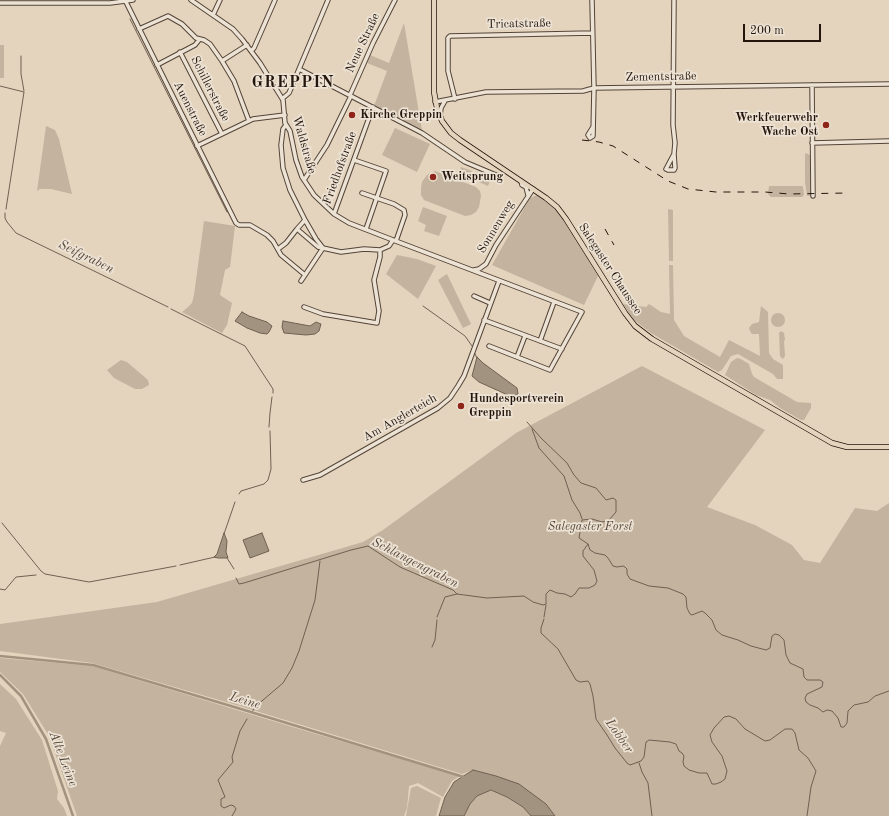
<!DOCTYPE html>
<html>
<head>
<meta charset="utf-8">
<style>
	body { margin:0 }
	#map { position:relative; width:889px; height:816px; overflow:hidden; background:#e4d4bd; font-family:"Old Standard TT",serif }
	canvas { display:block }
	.scale { position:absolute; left:743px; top:24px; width:78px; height:18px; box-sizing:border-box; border:2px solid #23140c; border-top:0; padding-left:5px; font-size:12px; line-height:14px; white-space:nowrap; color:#23140c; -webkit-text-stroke:3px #ede3d4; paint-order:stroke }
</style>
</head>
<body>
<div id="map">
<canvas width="889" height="816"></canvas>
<div class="scale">200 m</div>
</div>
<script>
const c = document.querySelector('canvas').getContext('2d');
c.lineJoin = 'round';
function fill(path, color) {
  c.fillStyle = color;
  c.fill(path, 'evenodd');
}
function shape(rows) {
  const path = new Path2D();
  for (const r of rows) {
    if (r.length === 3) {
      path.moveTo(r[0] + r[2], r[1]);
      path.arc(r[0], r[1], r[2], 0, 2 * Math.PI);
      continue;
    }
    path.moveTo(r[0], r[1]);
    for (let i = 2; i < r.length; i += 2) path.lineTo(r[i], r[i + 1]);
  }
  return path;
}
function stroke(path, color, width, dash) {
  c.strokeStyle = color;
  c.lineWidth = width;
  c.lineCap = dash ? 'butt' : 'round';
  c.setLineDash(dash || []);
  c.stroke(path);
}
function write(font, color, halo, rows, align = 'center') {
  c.font = font + ' "Old Standard TT",serif';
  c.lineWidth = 3.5;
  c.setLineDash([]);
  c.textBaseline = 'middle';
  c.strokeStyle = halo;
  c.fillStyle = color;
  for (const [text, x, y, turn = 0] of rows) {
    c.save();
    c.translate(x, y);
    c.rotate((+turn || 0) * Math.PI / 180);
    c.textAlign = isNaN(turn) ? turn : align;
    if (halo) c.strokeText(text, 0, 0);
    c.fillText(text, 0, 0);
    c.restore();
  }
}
fill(shape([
	[404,23,422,131,374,106,387,71,367,63,370,55,389,63],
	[0,45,4,45,4,78,0,78],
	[46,126,55,130,59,139,72,194,51,189,40,189,37,191],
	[395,128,430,144,417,172,382,155],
	[806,153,810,155,811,196,807,196,805,182,805,154],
	[461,167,472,171,469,179,458,174],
	[435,171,476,187,480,191,481,196,479,207,476,212,471,215,465,216,424,200,421,195,421,188,422,182,427,175],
	[475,172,491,178,488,186,472,179],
	[769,186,802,186,803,187,804,195,802,197,771,197,768,194],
	[537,195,557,210,598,276,584,305,492,265,530,198],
	[423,207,447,216,439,236,424,231,426,225,418,221],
	[668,209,673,210,673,261,669,261],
	[204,221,235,226,230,267,225,270,220,295,232,303,227,325,222,333,182,312,187,308,192,303,194,295],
	[397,255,417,259,436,266,418,299,386,274],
	[669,265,673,265,674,320,684,336,720,357,729,340,760,356,759,334,752,334,750,331,749,328,752,324,759,322,761,306,768,312,769,353,773,359,783,365,783,379,777,379,773,374,738,354,731,356,722,370,718,372,651,333,634,320,623,304,646,307,649,304,661,312,670,314],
	[447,274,471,324,463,328,438,280],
	[778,320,7],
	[781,331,784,333,785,340,784,341,785,356,783,359,780,356,779,333],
	[737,358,741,359,749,364,752,374,754,377,797,402,811,403,811,408,804,420,801,420,780,408,770,400,756,395,725,375,731,362],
	[121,360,127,362,148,380,149,385,142,389,135,389,114,378,107,370],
	[642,366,765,430,707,507,755,525,792,545,804,560,820,563,855,508,877,511,889,503,889,816,555,816,546,804,473,770,462,774,233,704,92,663,0,651,0,624,157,602,363,542,383,530,516,433],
	[0,658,92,666,296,728,460,776,452,781,443,797,418,783,409,786,407,808,404,816,77,816,49,736,23,694,0,672],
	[0,684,16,699,42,740,58,791,57,799,64,808,67,816,0,816,0,746,6,733,0,731],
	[417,786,441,798,436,816,406,816,411,788],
	[491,790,507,797,523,807,531,816,464,816,470,804,477,796]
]), '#c3b39f');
const water = shape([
	[242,312,249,316,267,322,272,326,269,332,267,334,260,333,247,328,235,321,242,312],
	[283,321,310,326,316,322,321,324,319,331,315,334,306,335,284,333,282,327,283,321],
	[477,357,483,363,517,388,518,394,514,396,510,396,479,382,472,376,477,357],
	[224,533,227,541,226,552,228,558,218,558,214,557,217,554,224,533],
	[262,533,269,551,250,558,243,540,262,533],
	[473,770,496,776,519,784,546,804,555,816,531,816,523,807,507,797,491,790,477,796,470,804,464,816,439,816,445,797,454,782,473,770]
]);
fill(water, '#a29381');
stroke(water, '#6f6052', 1);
stroke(shape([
	[130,19,227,212],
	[21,56,21,74,24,91],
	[0,86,24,92,6,209],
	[5,213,5,218,7,222,16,233,168,307],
	[423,306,465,336,472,346],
	[171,309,245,346,273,389,273,393],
	[474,352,477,358],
	[527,422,541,438,567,463,574,475,581,483,596,488,606,500,613,498,616,500,616,512,609,520,602,522,592,519,582,520,579,538,588,544],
	[269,427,270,413,272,397],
	[532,429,539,448,564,476,572,500,580,513,582,519],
	[239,494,241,491,264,484,268,480,271,469,270,431],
	[2,523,41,571,45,574,89,582,176,566],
	[224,534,235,502],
	[227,558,234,569],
	[180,565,215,557],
	[236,578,239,584,244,583,351,550,368,546,400,567,453,590,457,594,487,598,524,596,533,602,543,605,546,604,546,594,550,590,557,593,565,594,571,597,575,594,579,588,589,588,595,585,597,581,594,570,583,556,583,551,588,544,590,550,595,553,605,555,608,558,613,566,617,567,623,566,625,567,627,569,627,574,630,579,649,586,668,588,683,594,686,597,687,608,690,614,692,615,702,611,705,613,712,620,716,630,722,635,738,640,751,646,766,650,770,648,772,636,775,634,779,635,784,640,786,655,790,663,803,669,804,677,807,680,820,680,823,682,822,687,807,694,805,698,806,702,810,705,818,708,823,712,827,710,832,711,838,718,841,727,844,727,847,723,848,711,854,705,868,702,875,696,889,691],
	[0,589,5,590,16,577,36,575],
	[437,617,445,597,457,594],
	[544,617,546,605],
	[544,619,541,628,541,633,558,649,576,680,580,682,588,681,590,684,593,696,596,719,607,735,615,748,627,763,630,765,641,761,644,757,646,742,649,740,670,742,676,744,679,751,682,753,684,756,683,762,684,766,689,770,699,773,707,773,712,784,716,784,721,782,725,779,727,771,722,756,712,742,710,735,714,728,724,717,729,716,736,719,745,729,765,741,770,740,785,729,792,729,795,733,799,750,808,758,816,771,811,787,807,816],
	[432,647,435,640,437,620],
	[252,712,256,706,283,683,292,668,299,651,315,600,320,561],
	[639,763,642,772,648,783,652,816],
	[232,816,236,809,234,806,231,805,224,808,221,806,221,799,225,797,218,780,233,762,232,757,240,731,247,719]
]), '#6f6052', 1);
stroke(shape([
	[0,656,93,665,231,706,464,777],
	[0,675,21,696,46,739,73,816]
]), '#a29381', 2.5);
const minor = shape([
	[191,0,233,29,242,39,260,63,283,100,285,123,290,131,296,160,302,177,314,195,334,214,349,223,393,240,582,312,550,370,489,346],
	[592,0,594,88,593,136,590,138,588,135,593,127],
	[674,0,673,125,675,143,674,154,666,169,668,170,674,170,675,168,674,154],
	[126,2,236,223,239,225,250,225,267,235,273,241,281,255,305,275],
	[0,3,110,3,133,0],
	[213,15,220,0],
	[139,29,168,16,182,24,196,38,204,40,210,44,222,61,234,81,249,121],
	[251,51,254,48,275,0],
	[180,52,222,134],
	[222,61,247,45],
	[157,65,195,45,199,40],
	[299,69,422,133,465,162,496,175],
	[812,85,813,196],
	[350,95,373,43,395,0],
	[283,98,289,93,328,0],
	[455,99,448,71,448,38,450,36,592,33],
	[435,102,486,92,583,91,594,88,889,84],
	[440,116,441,108,445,101],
	[286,125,283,129,281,145,283,168,290,190,305,220],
	[812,143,889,141],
	[197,146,253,119,285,115],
	[354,160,386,171,366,229],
	[304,180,327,145,351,96],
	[521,181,522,185,526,187,528,195],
	[362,193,394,204,404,210,405,215,396,241],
	[334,214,373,107],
	[323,248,316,239,305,220,297,229,318,247,341,252,364,249,380,250,389,246,393,240],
	[278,249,286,243,297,229],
	[474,270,479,269,486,264,496,245,533,189],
	[301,281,323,248],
	[474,296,490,303],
	[304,307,323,314,377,323,379,311,374,280,380,257,380,250],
	[484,320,562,349],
	[540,341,554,302],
	[517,357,525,336],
	[303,480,320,475,438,408,450,398,458,386,464,376,499,281]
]);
const major = shape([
	[434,0,434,92,437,108,442,121,451,133,460,140,546,198,557,207,566,219,625,313,635,326,652,339,832,443,847,447,889,447]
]);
stroke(minor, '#534438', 5.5);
stroke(major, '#23140c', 6);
stroke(minor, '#ede3d4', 3.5);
stroke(major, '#e4d4bd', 4.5);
stroke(shape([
	[582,140,599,142,613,146,668,181,688,189,716,192,765,192,789,194,847,193],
	[605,229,614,245]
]), '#23140c', 1, [7, 7]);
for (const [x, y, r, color] of [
	[352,115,4,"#8f2418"],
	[826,125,4,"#8f2418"],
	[433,177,4,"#8f2418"],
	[461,406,4,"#8f2418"]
]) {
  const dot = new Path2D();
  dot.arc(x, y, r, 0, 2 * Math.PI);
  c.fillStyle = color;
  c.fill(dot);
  stroke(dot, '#ede3d4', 1.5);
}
write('12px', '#23140c', '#ede3d4', [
	["Tricatstraße",519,24,-1],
	["Neue Straße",363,43,-65],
	["Zementstraße",661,77,-1],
	["Schillerstraße",210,89,63],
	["Auenstraße",190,109,63],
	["Waldstraße",304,145,74],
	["Friedhofstraße",340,168,-70],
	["Sonnenweg",496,227,-59],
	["Salegaster Chaussee",610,269,57],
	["Am Anglerteich",400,418,-30]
]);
write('bold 12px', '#23140c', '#ede3d4', [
	["Kirche Greppin",360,115],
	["Werkfeuerwehr",818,118,"right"],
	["Wache Ost",818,132,"right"],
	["Weitsprung",441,177],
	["Hundesportverein",469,399],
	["Greppin",469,413]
], 'left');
write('italic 12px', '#534438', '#ede3d4', [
	["Salegaster Forst",590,527]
]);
write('italic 13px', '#56473b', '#ede3d4', [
	["Seifgraben",86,257,26],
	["Schlangengraben",415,563,27],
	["Leine",245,701,17],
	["Lobber",619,736,55],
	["Alte Leine",63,759,69]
]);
c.letterSpacing = '1px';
write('bold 16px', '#23140c', '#ede3d4', [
	["GREPPIN",293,83]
]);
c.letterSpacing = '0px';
</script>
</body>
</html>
